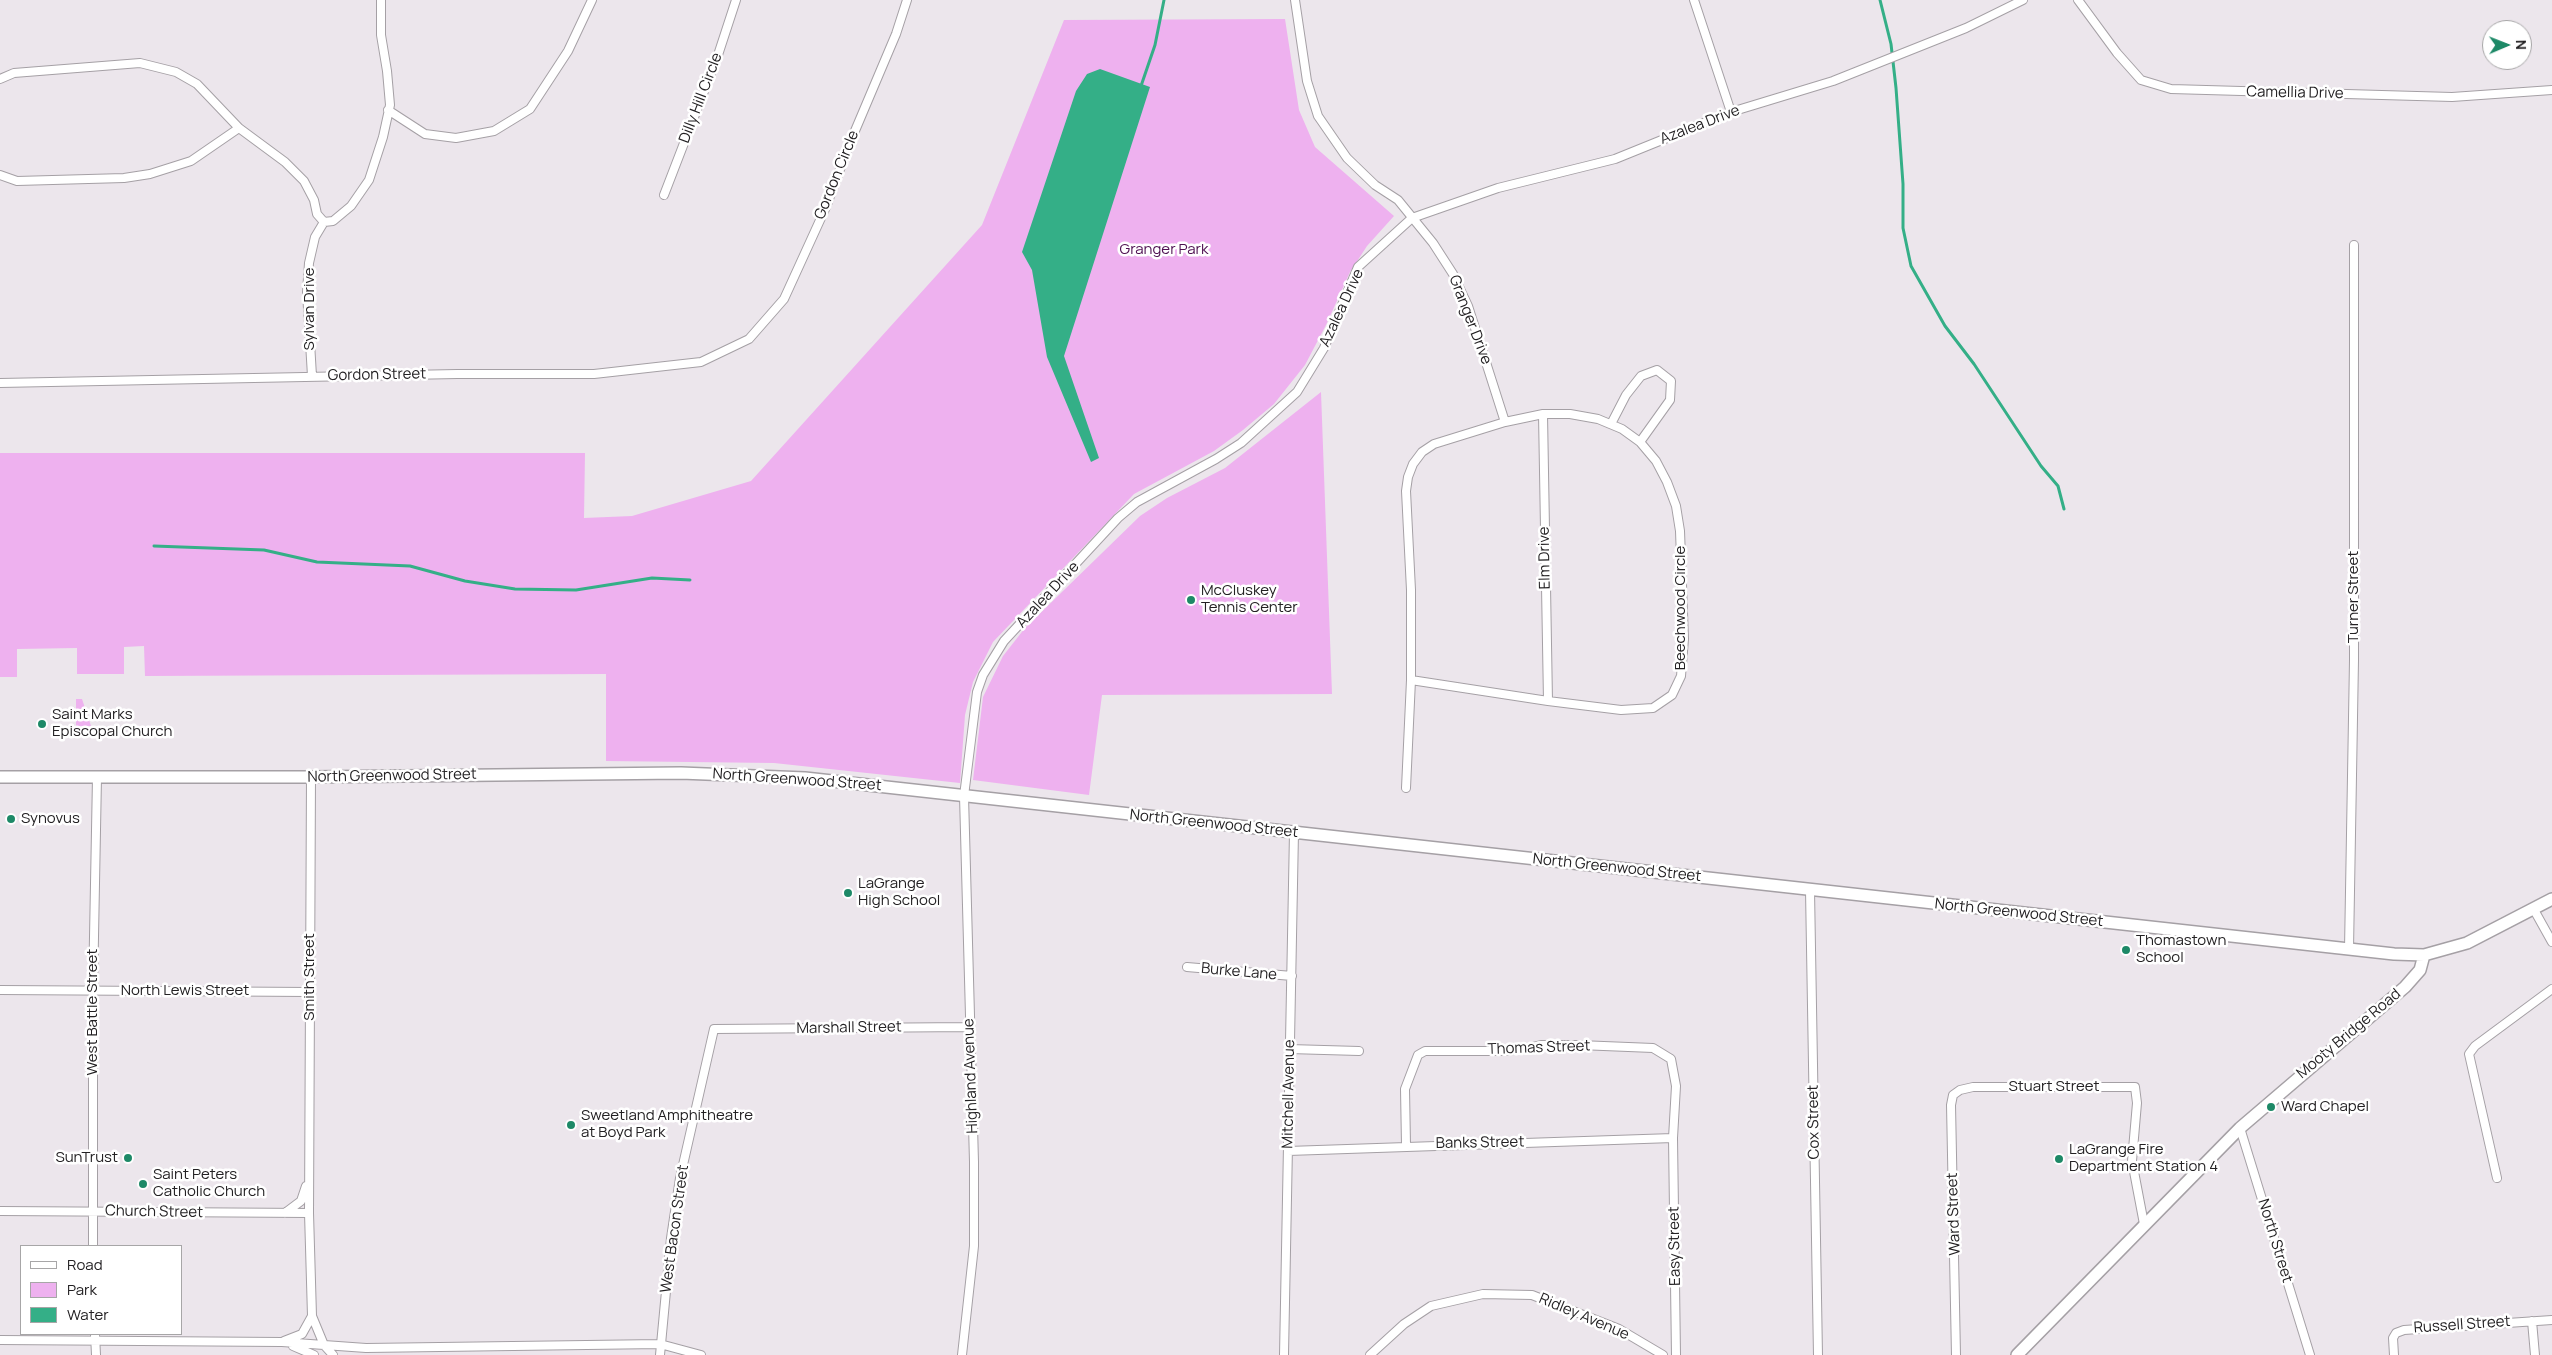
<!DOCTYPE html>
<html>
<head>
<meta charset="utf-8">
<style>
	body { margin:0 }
	#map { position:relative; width:2552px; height:1355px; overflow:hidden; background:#ece6ec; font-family:Manrope,sans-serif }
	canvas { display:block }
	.legend { position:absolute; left:20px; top:1245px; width:162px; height:90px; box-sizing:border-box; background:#fff; border:1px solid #a7a6a7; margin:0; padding:6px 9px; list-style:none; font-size:15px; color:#232123 }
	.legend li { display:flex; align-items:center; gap:10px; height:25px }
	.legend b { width:25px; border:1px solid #a7a6a7 }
	.north { position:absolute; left:2482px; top:20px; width:50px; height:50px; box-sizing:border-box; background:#fff; border:1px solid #a7a6a7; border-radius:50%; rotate:89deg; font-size:14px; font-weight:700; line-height:20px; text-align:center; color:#232123 }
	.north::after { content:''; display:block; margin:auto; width:18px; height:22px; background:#1d8967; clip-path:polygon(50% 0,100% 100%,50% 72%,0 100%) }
</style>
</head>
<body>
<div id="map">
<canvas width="2552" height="1355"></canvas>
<ul class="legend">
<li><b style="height:6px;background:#fff"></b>Road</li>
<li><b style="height:14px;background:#eeb1ef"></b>Park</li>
<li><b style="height:14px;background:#34af87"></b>Water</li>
</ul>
<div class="north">N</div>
</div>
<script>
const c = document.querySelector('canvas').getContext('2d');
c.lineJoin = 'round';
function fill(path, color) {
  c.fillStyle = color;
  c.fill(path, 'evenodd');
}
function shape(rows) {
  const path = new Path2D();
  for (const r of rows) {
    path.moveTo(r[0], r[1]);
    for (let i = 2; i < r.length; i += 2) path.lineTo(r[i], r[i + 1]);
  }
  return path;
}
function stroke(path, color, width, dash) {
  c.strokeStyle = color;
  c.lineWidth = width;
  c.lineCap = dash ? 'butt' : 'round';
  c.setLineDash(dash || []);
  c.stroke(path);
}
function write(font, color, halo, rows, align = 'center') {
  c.font = font + ' Manrope,sans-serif';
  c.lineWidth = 5;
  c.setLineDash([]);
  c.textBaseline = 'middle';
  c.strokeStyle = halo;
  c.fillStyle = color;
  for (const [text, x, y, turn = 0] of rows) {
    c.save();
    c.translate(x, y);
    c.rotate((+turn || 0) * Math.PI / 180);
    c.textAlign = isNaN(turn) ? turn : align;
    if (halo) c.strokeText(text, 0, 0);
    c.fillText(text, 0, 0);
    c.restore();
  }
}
fill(shape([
	[1285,19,1299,110,1315,147,1394,216,1367,246,1350,272,1326,325,1305,365,1274,404,1243,430,1214,451,1134,494,993,642,973,682,965,715,960,783,774,763,606,761,606,674,145,676,144,646,124,647,124,674,77,674,77,648,17,649,17,677,0,677,0,453,585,453,584,518,632,516,751,481,982,225,1064,20],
	[1321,392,1332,694,1102,695,1089,795,973,780,983,697,1003,656,1025,628,1140,516,1167,498,1225,468],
	[76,699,82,699,91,726,76,726]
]), '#eeb1ef');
fill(shape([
	[1100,69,1150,87,1064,356,1099,458,1091,462,1047,357,1032,270,1022,252,1076,91,1087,74]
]), '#34af87');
stroke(shape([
	[1880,0,1891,44,1896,88,1903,184,1903,228,1911,266,1945,326,1974,364,2041,466,2058,486,2064,509],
	[1141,86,1155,45,1164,0],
	[154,546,264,550,317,562,410,566,465,581,515,589,576,590,652,578,690,580]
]), '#34af87', 3);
const street = shape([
	[1295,0,1307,81,1318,116,1347,158,1375,185,1398,200,1433,243,1453,274,1468,306,1505,422],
	[1694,0,1731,112],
	[2078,0,2117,53,2141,80,2171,89,2452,97,2552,90],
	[0,79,14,73,140,63,176,72,197,84,239,128,285,162,304,181,314,200,317,214,324,222],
	[388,110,425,134,456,138,494,131,530,109,568,51,592,0],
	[0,175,17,181,124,178,150,174,191,161,239,128],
	[664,195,718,55,736,0],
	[312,376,307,292,309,263,315,237,324,222,333,221,351,206,369,180,383,137,390,105,387,71,381,35,381,0],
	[0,383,457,374,594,374,701,362,749,339,784,299,826,207,849,145,896,34,907,0],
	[1543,414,1548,701],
	[1611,424,1626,395,1641,376,1657,370,1671,381,1670,400,1640,442],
	[311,777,309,1213,312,1316,324,1345,333,1355],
	[1406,788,1411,680,1411,590,1406,491,1408,477,1413,464,1422,452,1434,444,1505,422,1543,414,1570,414,1598,419,1622,429,1640,442,1656,461,1667,482,1676,506,1680,531,1684,639,1681,676,1672,695,1653,708,1621,710,1548,701,1411,680],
	[1810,890,1818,1355],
	[2533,908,2552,942],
	[2349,949,2354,660,2354,245],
	[1187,967,1292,976],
	[0,990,310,992],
	[1289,1049,1359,1051],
	[2240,1128,2310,1355],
	[1406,1145,1405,1089,1418,1055,1425,1051,1503,1051,1524,1049,1541,1045,1579,1045,1653,1048,1671,1059,1676,1086,1673,1138,1676,1355],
	[1288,1151,1673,1138],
	[2497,1178,2469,1054,2475,1046,2552,989],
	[0,1211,309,1213],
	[285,1213,301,1201,306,1186],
	[93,1246,93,990,97,777],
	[2532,1321,2535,1355],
	[95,1334,96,1355],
	[0,1340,282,1342,366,1348,660,1344,701,1355],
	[284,1341,302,1334,312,1316],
	[293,1346,314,1355],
	[660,1355,671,1238,680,1178,714,1029,970,1027],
	[962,1355,974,1246,974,1162,964,796,977,692,983,675,1004,641,1118,518,1137,502,1216,459,1241,443,1297,392,1324,348,1358,267,1412,218,1498,188,1615,159,1731,112,1833,81,1966,28,2023,0],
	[1284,1355,1294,832],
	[1370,1355,1404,1324,1431,1306,1483,1294,1532,1295,1619,1329,1663,1355],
	[1956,1355,1951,1105,1953,1095,1960,1090,1973,1087,2135,1087,2137,1103,2132,1161,2144,1224],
	[2394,1355,2393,1338,2396,1333,2404,1330,2552,1320]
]);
const secondary = shape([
	[0,777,311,777,681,773,805,778,2394,954,2424,955,2467,943,2552,899],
	[2017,1355,2240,1128,2405,987,2420,970,2424,955]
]);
stroke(street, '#a5a0a5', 10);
stroke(secondary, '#a5a0a5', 14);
stroke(street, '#fff', 8);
stroke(secondary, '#fff', 11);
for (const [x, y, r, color] of [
	[1191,600,5,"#1d8967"],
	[42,724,5,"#1d8967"],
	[11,819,5,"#1d8967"],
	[848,893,5,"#1d8967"],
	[2126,950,5,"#1d8967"],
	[2271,1107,5,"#1d8967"],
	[571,1125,5,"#1d8967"],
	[128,1158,5,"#1d8967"],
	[2059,1159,5,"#1d8967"],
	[143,1184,5,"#1d8967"]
]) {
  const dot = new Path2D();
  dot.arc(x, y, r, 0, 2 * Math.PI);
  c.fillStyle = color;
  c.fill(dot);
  stroke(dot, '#fff', 2);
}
write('15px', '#232123', '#fff', [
	["Camellia Drive",2295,93,1],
	["Dilly Hill Circle",701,98,-69],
	["Azalea Drive",1700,125,-21],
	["Gordon Circle",837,175,-68],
	["Azalea Drive",1342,308,-65],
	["Sylvan Drive",310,309,-90],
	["Granger Drive",1470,320,69],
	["Gordon Street",377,375,-1],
	["Elm Drive",1545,558,-91],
	["Azalea Drive",1048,595,-47],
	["Turner Street",2354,597,-90],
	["Beechwood Circle",1681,608,-90],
	["North Greenwood Street",392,776,-1],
	["North Greenwood Street",797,780,4],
	["North Greenwood Street",1214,824,6],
	["North Greenwood Street",1617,868,6],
	["North Greenwood Street",2019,913,6],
	["Burke Lane",1239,972,5],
	["Smith Street",310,977,-90],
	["North Lewis Street",185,991],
	["West Battle Street",93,1012,-90],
	["Marshall Street",849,1028,-1],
	["Mooty Bridge Road",2349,1034,-40],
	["Thomas Street",1539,1048,-2],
	["Highland Avenue",971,1076,-92],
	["Stuart Street",2054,1087],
	["Mitchell Avenue",1289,1094,-89],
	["Cox Street",1814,1122,-91],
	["Banks Street",1480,1143,-1],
	["Church Street",154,1212,1],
	["Ward Street",1954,1214,-92],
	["West Bacon Street",675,1229,-82],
	["North Street",2275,1241,73],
	["Easy Street",1675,1246,-91],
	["Ridley Avenue",1584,1317,23],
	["Russell Street",2462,1325,-4]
]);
write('15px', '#4e1051', '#fff', [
	["Granger Park",1164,250]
]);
write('15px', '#232123', '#fff', [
	["McCluskey",1201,591],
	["Tennis Center",1201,608],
	["Saint Marks",52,715],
	["Episcopal Church",52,732],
	["Synovus",21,819],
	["LaGrange",858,884],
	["High School",858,901],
	["Thomastown",2136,941],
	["School",2136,958],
	["Ward Chapel",2281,1107],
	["Sweetland Amphitheatre",581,1116],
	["at Boyd Park",581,1133],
	["LaGrange Fire",2069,1150],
	["Department Station 4",2069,1167],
	["SunTrust",118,1158,"right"],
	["Saint Peters",153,1175],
	["Catholic Church",153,1192]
], 'left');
</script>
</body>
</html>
